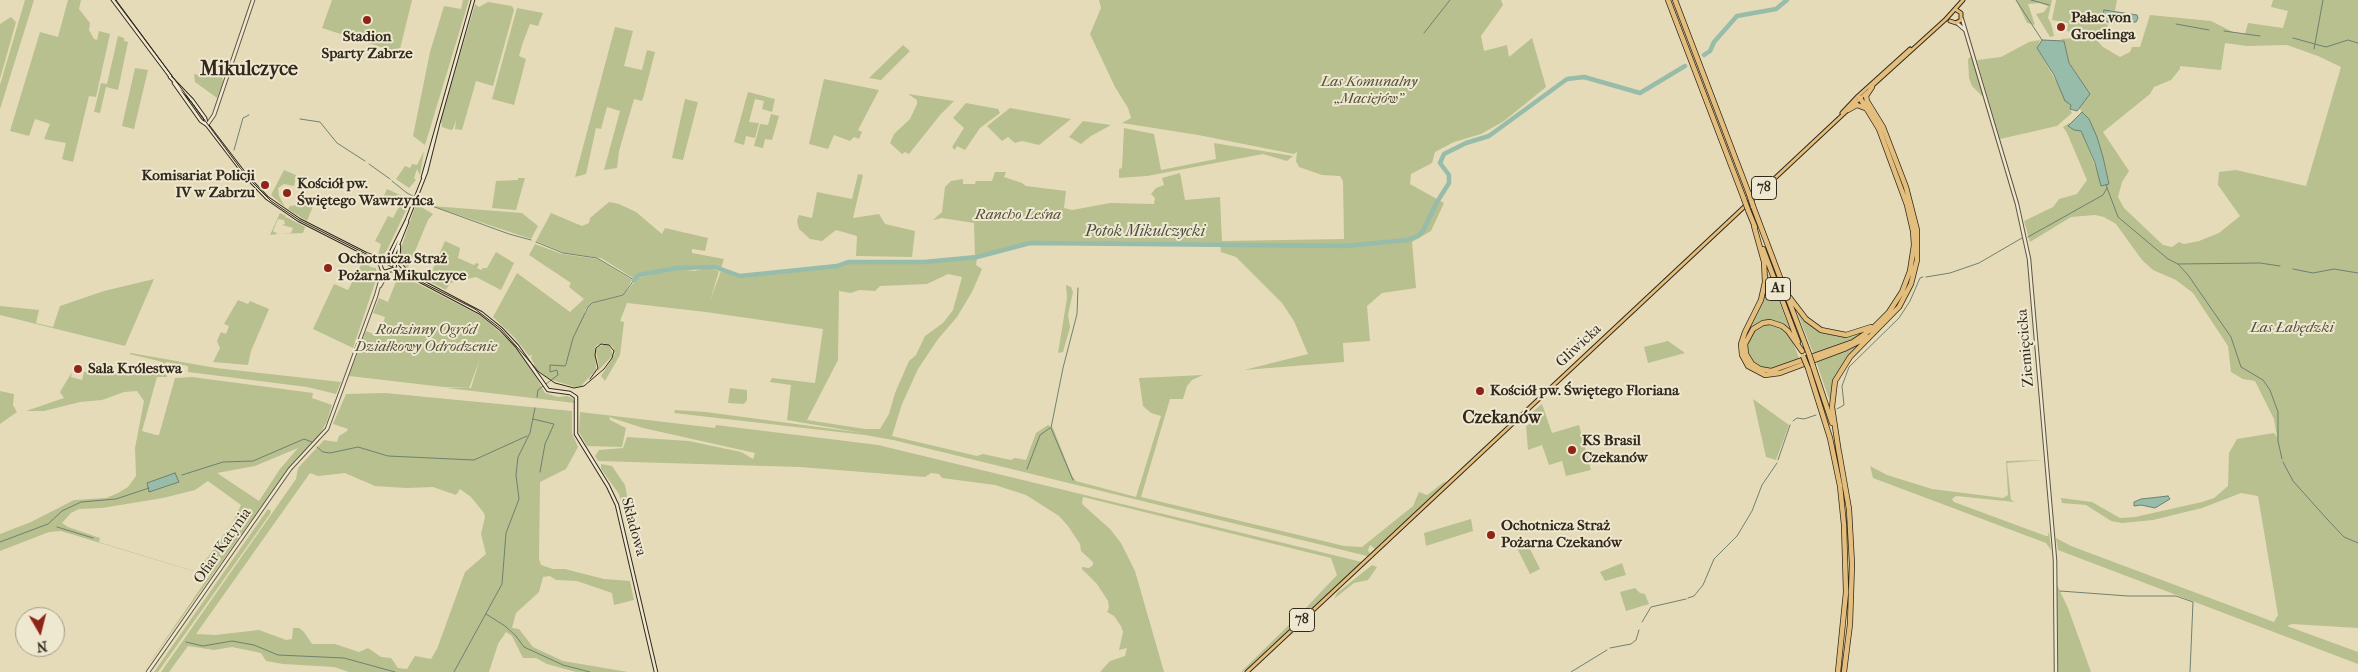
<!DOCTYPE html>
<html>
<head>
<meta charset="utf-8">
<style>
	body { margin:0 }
	#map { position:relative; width:2358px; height:672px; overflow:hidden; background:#e6dbb8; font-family:"IM FELL French Canon",serif }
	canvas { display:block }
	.north { position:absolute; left:15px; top:607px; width:50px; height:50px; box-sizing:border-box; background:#efe8d1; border:1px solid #a39b88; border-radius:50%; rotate:172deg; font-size:14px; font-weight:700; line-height:20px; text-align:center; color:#32281b }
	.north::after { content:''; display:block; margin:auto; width:18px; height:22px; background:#8f2418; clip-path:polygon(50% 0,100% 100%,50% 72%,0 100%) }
</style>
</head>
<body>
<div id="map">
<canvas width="2358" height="672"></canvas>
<div class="north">N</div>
</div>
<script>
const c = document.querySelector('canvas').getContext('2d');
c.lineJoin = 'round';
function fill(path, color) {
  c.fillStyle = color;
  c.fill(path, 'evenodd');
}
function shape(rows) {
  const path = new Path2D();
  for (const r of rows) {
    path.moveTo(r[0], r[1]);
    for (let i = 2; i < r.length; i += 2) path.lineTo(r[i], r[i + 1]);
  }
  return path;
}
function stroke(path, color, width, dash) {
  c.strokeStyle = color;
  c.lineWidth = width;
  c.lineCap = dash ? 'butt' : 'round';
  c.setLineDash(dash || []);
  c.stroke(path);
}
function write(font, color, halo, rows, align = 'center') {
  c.font = font + ' "IM FELL French Canon",serif';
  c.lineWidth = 4;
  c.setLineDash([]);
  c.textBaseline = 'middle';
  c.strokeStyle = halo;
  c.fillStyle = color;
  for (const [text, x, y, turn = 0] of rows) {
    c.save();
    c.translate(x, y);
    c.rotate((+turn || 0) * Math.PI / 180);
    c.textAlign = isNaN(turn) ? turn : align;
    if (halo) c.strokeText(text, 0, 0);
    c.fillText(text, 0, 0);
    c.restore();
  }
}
fill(shape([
	[25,0,34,0,0,109,0,85],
	[68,0,81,0,79,9,90,23,89,30,94,39,97,40,99,31,110,34,96,97,89,96,73,162,62,159,66,143,44,139,50,124,35,119,29,136,10,131,40,32,58,37],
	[332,0,412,0,399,53,322,28],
	[463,0,469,0,425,145,413,136,430,52,444,6,461,9],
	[1099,0,1501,0,1503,5,1481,36,1484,51,1507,45,1509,57,1532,38,1546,87,1504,121,1481,134,1454,142,1435,152,1432,163,1411,174,1410,184,1444,203,1431,231,1412,242,1416,288,1382,293,1367,306,1370,341,1343,343,1344,362,1244,370,1308,354,1294,321,1282,303,1236,257,1221,252,1220,244,1031,242,975,257,974,223,942,218,933,220,942,212,945,187,951,181,963,179,963,184,975,184,976,181,992,181,995,172,1006,172,1004,177,1022,183,1026,186,1066,191,1064,208,1072,210,1110,203,1154,204,1155,198,1151,194,1156,188,1164,185,1162,178,1180,173,1185,200,1220,197,1222,241,1344,239,1343,181,1340,176,1322,175,1299,167,1296,161,1297,152,1294,154,1198,135,1122,123,1131,118,1128,108,1115,87,1090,34,1101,8],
	[2016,0,2052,0,2048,18,2051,23,2054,36,2050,37,2036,14,2044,12,2048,6,2040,3,2028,4,2035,25,2027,23],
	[2056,0,2117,0,2115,11,2104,10,2101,13,2100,22,2108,25,2104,33,2080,37,2071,36,2072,32,2067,31,2068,23,2052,20],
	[2273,0,2358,0,2358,628,2292,624,2287,626,2358,652,2358,664,2058,550,2056,538,2071,546,2274,622,2278,615,2258,496,2241,493,2202,508,2153,520,2122,523,2111,521,2086,505,2062,503,2061,498,2092,502,2120,518,2135,517,2202,502,2214,498,2228,486,2229,453,2237,439,2274,433,2277,437,2274,419,2255,381,2243,379,2231,372,2228,346,2193,293,2176,280,2153,270,2142,260,2116,224,2104,217,2095,215,2071,217,2030,242,2024,221,2053,207,2059,199,2077,194,2087,180,2067,133,2063,127,2069,123,2074,130,2081,131,2101,181,2109,182,2103,157,2089,119,2080,109,2077,111,2090,94,2069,63,2064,41,2060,39,2094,37,2103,47,2120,57,2130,52,2132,47,2140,47,2150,15,2211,21,2235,33,2245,34,2248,23,2283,28,2288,11,2271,7],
	[2225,43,2247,46,2287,45,2318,56,2341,67,2306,186,2236,170,2219,172,2218,185,2240,216,2219,233,2199,241,2184,244,2179,242,2172,247,2163,245,2124,208,2118,197,2122,182,2129,171,2103,132,2150,94,2154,87,2171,80,2180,69,2180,66,2221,70],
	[476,1,475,4,479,7,488,2,512,6,514,10,493,86,476,81,462,130,455,129,456,120,453,129,451,130,442,127,441,120],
	[517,8,543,13,538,26,530,24,522,45,519,56,526,59,514,105,492,99],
	[11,17,16,22,0,79,0,24],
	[615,27,633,31,624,66,642,70,647,50,655,52,644,95,642,101,634,99,619,151,617,168,604,170,620,111,607,107,601,129,596,128,586,174,575,177],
	[118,36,124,38,124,41,128,42,118,90,106,87,100,113,94,112,101,83,107,84],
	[2040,40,2037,48,2069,104,2072,105,2070,109,2072,113,2057,126,2000,139,1977,60,2001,57,2029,42],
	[903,45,910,51,881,80,869,78],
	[1972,56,1984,96,1982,96,1972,86,1969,78,1968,59],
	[135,68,148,70,134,129,122,126],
	[209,71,214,76,222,77,223,82,217,98,195,82,194,74,207,77],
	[824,79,879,90,858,130,862,132,859,139,854,137,850,141,834,135,828,149,809,144],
	[748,92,775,99,772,112,762,109,764,101,755,99,749,122,759,123,755,138,746,136,744,145,734,142],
	[908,94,954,101,940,115,909,154,905,152,902,154,890,143,894,134,910,119,917,104,917,100],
	[685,99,698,102,683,160,672,158],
	[966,103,998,109,1000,113,980,128,965,150,957,146,955,150,952,147,964,128,953,118],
	[1010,108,1071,119,1039,145,1022,141,1015,143,1008,137,1002,141,987,126],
	[771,114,779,116,772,140,765,139,763,148,754,146,760,124,768,125],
	[1083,121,1111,125,1091,136,1081,144,1069,137],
	[1124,128,1154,134,1161,170,1216,159,1214,143,1293,156,1287,161,1263,154,1147,176,1119,178,1119,169,1122,168],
	[424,151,420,175,417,169,414,178,416,180,409,188,396,179,405,166,410,168,412,164,417,165],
	[284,170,296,175,294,186,284,184,278,188,279,196,285,207,271,195],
	[858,174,863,175,853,218,879,214,885,224,915,231,912,257,856,256,857,236,836,230,822,241,810,239,799,229,797,221,799,215,812,218,817,192,852,199],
	[518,178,525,178,516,210,492,208,496,181,518,180],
	[387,189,411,200,387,250,384,254,378,255,381,244,375,241,388,216,393,218,399,207,395,202,392,207,381,202],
	[303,195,315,201,307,221,288,209,290,206,299,205],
	[609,202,619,204,636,212,662,234,665,228,708,238,705,251,692,249,692,253,724,259,721,268,712,266,694,269,676,267,640,274,633,278,601,258,565,253,536,241,551,213,582,226,589,223,590,218],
	[416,204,433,214,428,220,408,268,403,265,399,254],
	[432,206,522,213,538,226,531,239],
	[280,213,286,216,285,219,286,217,305,227,303,233,279,234,291,233,293,228,282,225,285,224,284,220,278,219,273,231,278,234,270,235],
	[445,241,460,248,458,258,474,265,476,263,479,264,477,268,481,270,483,268,487,268,496,252,514,263,501,290,476,277,450,283,446,290,428,281],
	[535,244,562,254,598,259,632,280,624,294,592,303,585,310,584,315,590,305,594,303,623,295,638,278,675,269,695,271,708,268,719,271,710,301,721,271,743,277,835,267,849,263,924,262,977,258,976,265,982,269,972,292,957,317,938,339,918,369,902,404,892,436,977,456,983,454,1011,460,1015,458,1026,460,1036,433,1048,425,1053,428,1072,476,1076,481,1136,497,1161,416,1151,413,1143,406,1139,378,1203,375,1192,380,1187,386,1183,399,1170,399,1141,497,1344,546,1362,547,1413,506,1419,492,1427,495,1444,482,1447,482,1375,549,1370,545,1368,550,1370,554,1367,556,893,440,865,435,674,413,675,410,706,412,863,433,787,420,791,385,770,382,772,378,815,383,823,329,706,312,627,303,620,321,624,322,620,355,605,381,601,376,615,354,613,347,604,343,597,345,595,349,596,370,581,386,575,387,549,379,536,368,531,358,532,355,529,356,514,337,493,317,517,273,570,312,584,299,569,287,571,283,529,255],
	[948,274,962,277,953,310,943,323,925,336,916,355,909,361,895,393,889,414,880,429,865,429,807,420,838,360,839,291,851,293,859,290,875,291,880,286,927,284],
	[365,257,370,267,376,268,377,277,353,348,313,329,334,284,348,290],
	[1767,271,1791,332,1785,327,1761,322,1748,332,1744,349,1755,368,1776,371,1790,367,1782,371,1765,373,1758,371,1748,363,1742,347,1746,332,1763,298],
	[399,274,481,316,511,342,526,359,545,393,558,397,567,396,572,398,575,403,447,388,471,388,480,359,469,388,444,387,349,376,366,331,379,336,385,317,373,313,379,298,388,302],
	[154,279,125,346,0,315,0,306,39,310,36,323,53,327,60,306,104,291],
	[1066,285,1071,287,1073,292,1068,315,1070,327,1063,352,1058,353,1067,298],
	[238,300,248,304,250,301,269,309,251,351,248,365,213,362,220,348,217,341,221,332,226,334,229,326,224,324],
	[1797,312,1810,325,1829,334,1845,336,1867,331,1847,343,1814,355],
	[1768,324,1778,326,1790,336,1800,360,1772,369,1763,368,1753,363,1748,355,1747,343,1751,333,1761,326],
	[1866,340,1847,359,1838,372,1832,387,1830,402,1816,361],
	[1668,341,1685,353,1648,363,1644,347],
	[605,344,610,347,613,355,597,372,599,366,596,351,598,347],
	[131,353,216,368,341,382,336,394,307,387,188,372,188,366,166,362,165,365,159,361,129,354],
	[72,372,71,377,82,380,84,372,166,372,167,377,157,377,142,431,156,435,159,435,175,378,192,377,313,393,312,398,332,405,327,421,320,434,290,466,143,672,209,576,61,531,49,532,0,551,0,534,31,522,74,500,106,498,118,493,128,487,136,476,135,448,144,401,137,391,124,392,102,400,80,402,44,411,26,411,64,398,60,392],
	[298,448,280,469,259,501,217,473,255,466],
	[208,481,241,505,233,522,197,572,99,542,100,538,68,527,62,523,71,513,79,509,102,508,163,498,195,490],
	[730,388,747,390,747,400,744,404,728,403],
	[0,391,14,394,13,405,17,412,0,424],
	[385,393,572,411,572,433,578,447,566,469,540,482,539,559,541,565,553,569,565,569,604,579,630,581,634,600,614,605,612,593,577,581,556,580,550,576,543,577,539,592,516,613,512,628,519,629,533,647,563,661,628,672,576,672,547,664,536,658,523,658,512,636,506,632,498,644,489,672,349,672,334,667,283,664,266,661,261,653,232,647,214,650,188,646,169,672,161,672,296,479,298,468,324,440,337,442,339,436,347,431,348,429,333,424,346,394],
	[310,473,318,476,345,473,375,486,406,488,433,487,456,495,460,489,471,497,484,513,485,517,481,534,486,554,465,572,437,649,431,659,415,656,407,669,398,668,391,658,381,657,368,648,359,652,335,644,312,644,304,632,299,628,293,628,292,639,286,640,259,630,215,635,196,634],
	[1753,399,1789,425,1776,460,1766,457],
	[1542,404,1552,433,1579,425,1591,470,1566,476,1562,461,1549,465,1542,445,1528,450,1526,426,1537,420,1531,413],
	[580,412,715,428,716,425,878,445,1362,562,1243,672,1241,672,1301,613,1337,575,1331,558,1083,497,1082,504,1110,529,1121,543,1135,571,1164,672,1100,672,1110,661,1125,656,1127,648,1119,650,1123,632,1121,626,1114,616,1107,612,1109,608,1108,601,1097,584,1082,569,1082,567,1089,568,1093,565,1093,562,1081,551,1080,544,1068,526,1059,516,1026,495,995,485,942,478,939,474,931,473,925,477,800,467,598,461,595,456,599,450,623,448,627,437,689,441,741,452,753,459,755,453,643,428,609,417,610,420,626,428,622,447,587,446,579,432],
	[2044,460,2007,463,2011,500,2015,502,1956,496,1952,499,1954,502,2046,536,2048,536,2049,531,2051,550,2046,543,1873,478,1870,466,1887,475,1932,489,2003,498,2008,495,2006,461],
	[601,464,612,466,625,485,635,538,632,535,631,540,619,494,601,469],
	[268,509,271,511,270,514,217,589,158,672,154,672],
	[1471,519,1473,531,1426,546,1424,533],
	[1527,543,1540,569,1530,574,1517,548,1519,544],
	[1622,563,1626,575,1605,581,1600,572],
	[1372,565,1377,567,1368,580,1354,583,1334,599,1337,593],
	[2057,585,2068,608,2091,672,2058,672],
	[1635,588,1640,593,1645,594,1649,604,1626,611,1620,592]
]), '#b7c08e');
const water = shape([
	[2104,10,2137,15,2138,18,2136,22,2107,22,2101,17,2104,10],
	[2042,40,2064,41,2069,63,2090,94,2077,111,2070,109,2071,105,2065,101,2054,75,2037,48,2042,40],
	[2082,112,2089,119,2097,137,2103,157,2109,184,2101,186,2095,163,2081,131,2074,130,2068,126,2082,112],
	[175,473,179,482,149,492,147,483,175,473],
	[2168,496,2170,499,2155,508,2141,505,2134,506,2134,502,2141,499,2168,496]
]);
fill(water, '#97bcaa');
stroke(water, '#6f8171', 1);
stroke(shape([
	[2016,0,2042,40],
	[2031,0,2049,5],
	[2176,24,2209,30],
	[2224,31,2260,36],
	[1424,33,1450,0],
	[2293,38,2326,47,2348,40,2358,43],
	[2314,49,2323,0],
	[300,119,320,122,337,143,365,161],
	[234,150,243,118,249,115],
	[369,164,390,179],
	[392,181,407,193,432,206,509,234,531,240],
	[2106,185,2118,217,2168,259,2178,264,2188,275,2231,337,2241,367,2263,380,2270,390,2278,412,2278,441,2282,459],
	[2028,237,2103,195,2107,188],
	[536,242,563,253,597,258,634,280,623,295,592,303,588,307,573,338,566,364,565,366,550,365,550,372,557,370,558,375,538,390,537,397],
	[2178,264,2260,263,2280,266],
	[2293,269,2313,273,2334,269,2358,273],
	[1926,277,1950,273,1979,263,2022,238],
	[1837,409,1844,405,1842,386,1849,367,1899,318,1910,301,1920,278,1923,277],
	[533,419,554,424,545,444,540,472],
	[1793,421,1797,418,1804,419,1816,415],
	[317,447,323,452,330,453,358,447,388,456,474,460,527,436],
	[1778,460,1790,425],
	[2283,462,2293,481,2327,519,2344,537,2358,543],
	[1027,469,1040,435,1050,428],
	[182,475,223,462,253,461,304,439,312,442],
	[1073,480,1051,428,1063,368,1077,314,1078,288],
	[57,527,93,538],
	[0,542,48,524,62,511,81,502,116,499,149,488],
	[2060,591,2128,596,2176,596,2193,602,2190,672],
	[1688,598,1694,596,1703,585,1714,559,1737,536,1752,511,1762,485,1777,463],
	[486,614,505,626,516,636,524,647,563,665,590,672],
	[1642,622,1651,607,1686,599],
	[186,642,203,646,232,641,254,645,278,655,344,658,395,672],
	[1610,648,1631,644,1636,640,1639,630],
	[454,672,502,584,506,533,519,499,516,475,518,457,530,433,535,408],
	[1571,672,1607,650]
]), '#6f8171', 1);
stroke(shape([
	[1704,55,1710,51,1714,42,1737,16,1776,9,1787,0],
	[634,280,639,275,677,268,715,267,740,276,837,266,848,262,924,262,977,257,1030,243,1346,246,1407,240,1418,236,1423,231,1437,202,1449,183,1449,175,1440,163,1444,154,1466,143,1489,136,1567,79,1584,77,1640,93,1685,66]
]), '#97bcaa', 4.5);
const tertiary = shape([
	[1962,19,2017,204,2029,259,2055,560,2056,672],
	[1957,23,1965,30],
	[207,125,214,115,253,0],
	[380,286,387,273],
	[148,672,290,469,327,429,376,296,383,271]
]);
const secondary = shape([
	[113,0,170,76],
	[170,77,192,100,205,118,207,125,246,176,267,198,299,220,366,254,383,260],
	[174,83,201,121,207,125],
	[423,177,473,0],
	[399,246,398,262,408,273],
	[369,256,380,264],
	[388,258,407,220,426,172,438,124],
	[380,264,382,270,385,272,394,269,395,264,393,257,407,222],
	[393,270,411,276,481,313,501,329,517,346,548,390,570,393,576,397,576,434,608,486,617,505,656,672]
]);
const primary = shape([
	[1950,21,1956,23,1961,20,1961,13,1955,9],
	[1871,87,1946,19,1963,0],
	[1842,113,1858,96,1910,49],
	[1247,672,1867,92]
]);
const motorway = shape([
	[1668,0,1744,199],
	[1675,0,1749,194],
	[1848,110,1857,105,1865,108],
	[1753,206,1809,354],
	[1748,210,1755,227],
	[1754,226,1764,262,1765,282,1761,300,1745,332,1741,344,1742,355,1748,366,1765,375,1780,373,1844,349,1868,337],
	[1763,249,1798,342],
	[1790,298,1806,319,1821,330,1846,335,1871,327],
	[1802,351,1788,331,1782,326,1770,322,1763,323,1753,329,1745,344,1746,354,1752,364,1760,369,1771,371,1853,342,1872,329,1889,312,1902,292,1910,271,1914,245,1913,231,1907,205,1879,129,1860,98],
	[1813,366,1832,423],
	[1808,368,1830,438,1840,486,1844,525,1846,592,1838,672],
	[1839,452,1849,509,1852,564,1850,624,1844,672],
	[1839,453,1832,407,1835,381,1850,357,1899,307,1911,284,1917,260,1917,230,1906,187,1883,127,1867,101,1866,96,1872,87]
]);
stroke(tertiary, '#5f5542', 4.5);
stroke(secondary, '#32281b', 4.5);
stroke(primary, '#32281b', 5);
stroke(motorway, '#32281b', 6);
stroke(tertiary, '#efe8d1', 2.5);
stroke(secondary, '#efe8d1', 2.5);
stroke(primary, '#e3be7c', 3);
stroke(motorway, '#e3be7c', 4.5);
stroke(shape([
	[116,0,246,176,271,201,299,220,475,309,501,329,539,372,555,383,574,388,584,386,604,369,612,358,614,351,609,345,601,344,596,348,595,355,598,368,590,379]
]), '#32281b', 1);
const motorwayBridge = shape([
	[1749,194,1753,206],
	[1744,199,1748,210],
	[1809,354,1813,366],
	[1803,356,1808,368]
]);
stroke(motorwayBridge, '#32281b', 6, []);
stroke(motorwayBridge, '#e3be7c', 4.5);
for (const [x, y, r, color] of [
	[367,20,5,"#8f2418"],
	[2061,27,5,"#8f2418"],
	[265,185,5,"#8f2418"],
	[287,193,5,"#8f2418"],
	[328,268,5,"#8f2418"],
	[78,369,5,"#8f2418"],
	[1480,391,5,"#8f2418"],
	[1572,450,5,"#8f2418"],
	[1491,535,5,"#8f2418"]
]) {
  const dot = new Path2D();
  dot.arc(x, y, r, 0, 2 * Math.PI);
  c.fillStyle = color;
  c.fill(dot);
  stroke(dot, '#efe8d1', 2);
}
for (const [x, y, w] of [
	[1764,188,25],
	[1778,289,25],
	[1302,620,25]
]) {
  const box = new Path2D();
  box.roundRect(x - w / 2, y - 11.5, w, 23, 4);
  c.fillStyle = '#efe8d1';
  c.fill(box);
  stroke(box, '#32281b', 1);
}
write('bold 14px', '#32281b', null, [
	["78",1764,188],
	["A1",1778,289],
	["78",1302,620]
]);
write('bold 15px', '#32281b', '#efe8d1', [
	["Pałac von",2071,18],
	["Groelinga",2071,35],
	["Stadion",367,37,"center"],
	["Sparty Zabrze",367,54,"center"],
	["Komisariat Policji",255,176,"right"],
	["IV w Zabrzu",255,193,"right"],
	["Kościół pw.",297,184],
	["Świętego Wawrzyńca",297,201],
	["Ochotnicza Straż",338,259],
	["Pożarna Mikulczyce",338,276],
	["Sala Królestwa",88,369],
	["Kościół pw. Świętego Floriana",1490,391],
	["KS Brasil",1582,441],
	["Czekanów",1582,458],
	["Ochotnicza Straż",1501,526],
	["Pożarna Czekanów",1501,543]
], 'left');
write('italic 15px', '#534e38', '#efe8d1', [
	["Las Komunalny",1369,82],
	["„Maciejów”",1369,99],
	["Rancho Leśna",1018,215],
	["Las Łabędzki",2292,328],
	["Rodzinny Ogród",426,330],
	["Działkowy Odrodzenie",426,347]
]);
write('15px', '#32281b', '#efe8d1', [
	["Gliwicka",1579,346,-43],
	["Ziemięcicka",2026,348,-95],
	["Składowa",633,527,75],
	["Ofiar Katynia",223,546,-55]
]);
write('italic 16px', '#4b4d3f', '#efe8d1', [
	["Potok Mikulczycki",1145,232]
]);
write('bold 18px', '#32281b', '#efe8d1', [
	["Czekanów",1502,419]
]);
write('bold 20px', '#32281b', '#efe8d1', [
	["Mikulczyce",249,70]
]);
</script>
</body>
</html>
